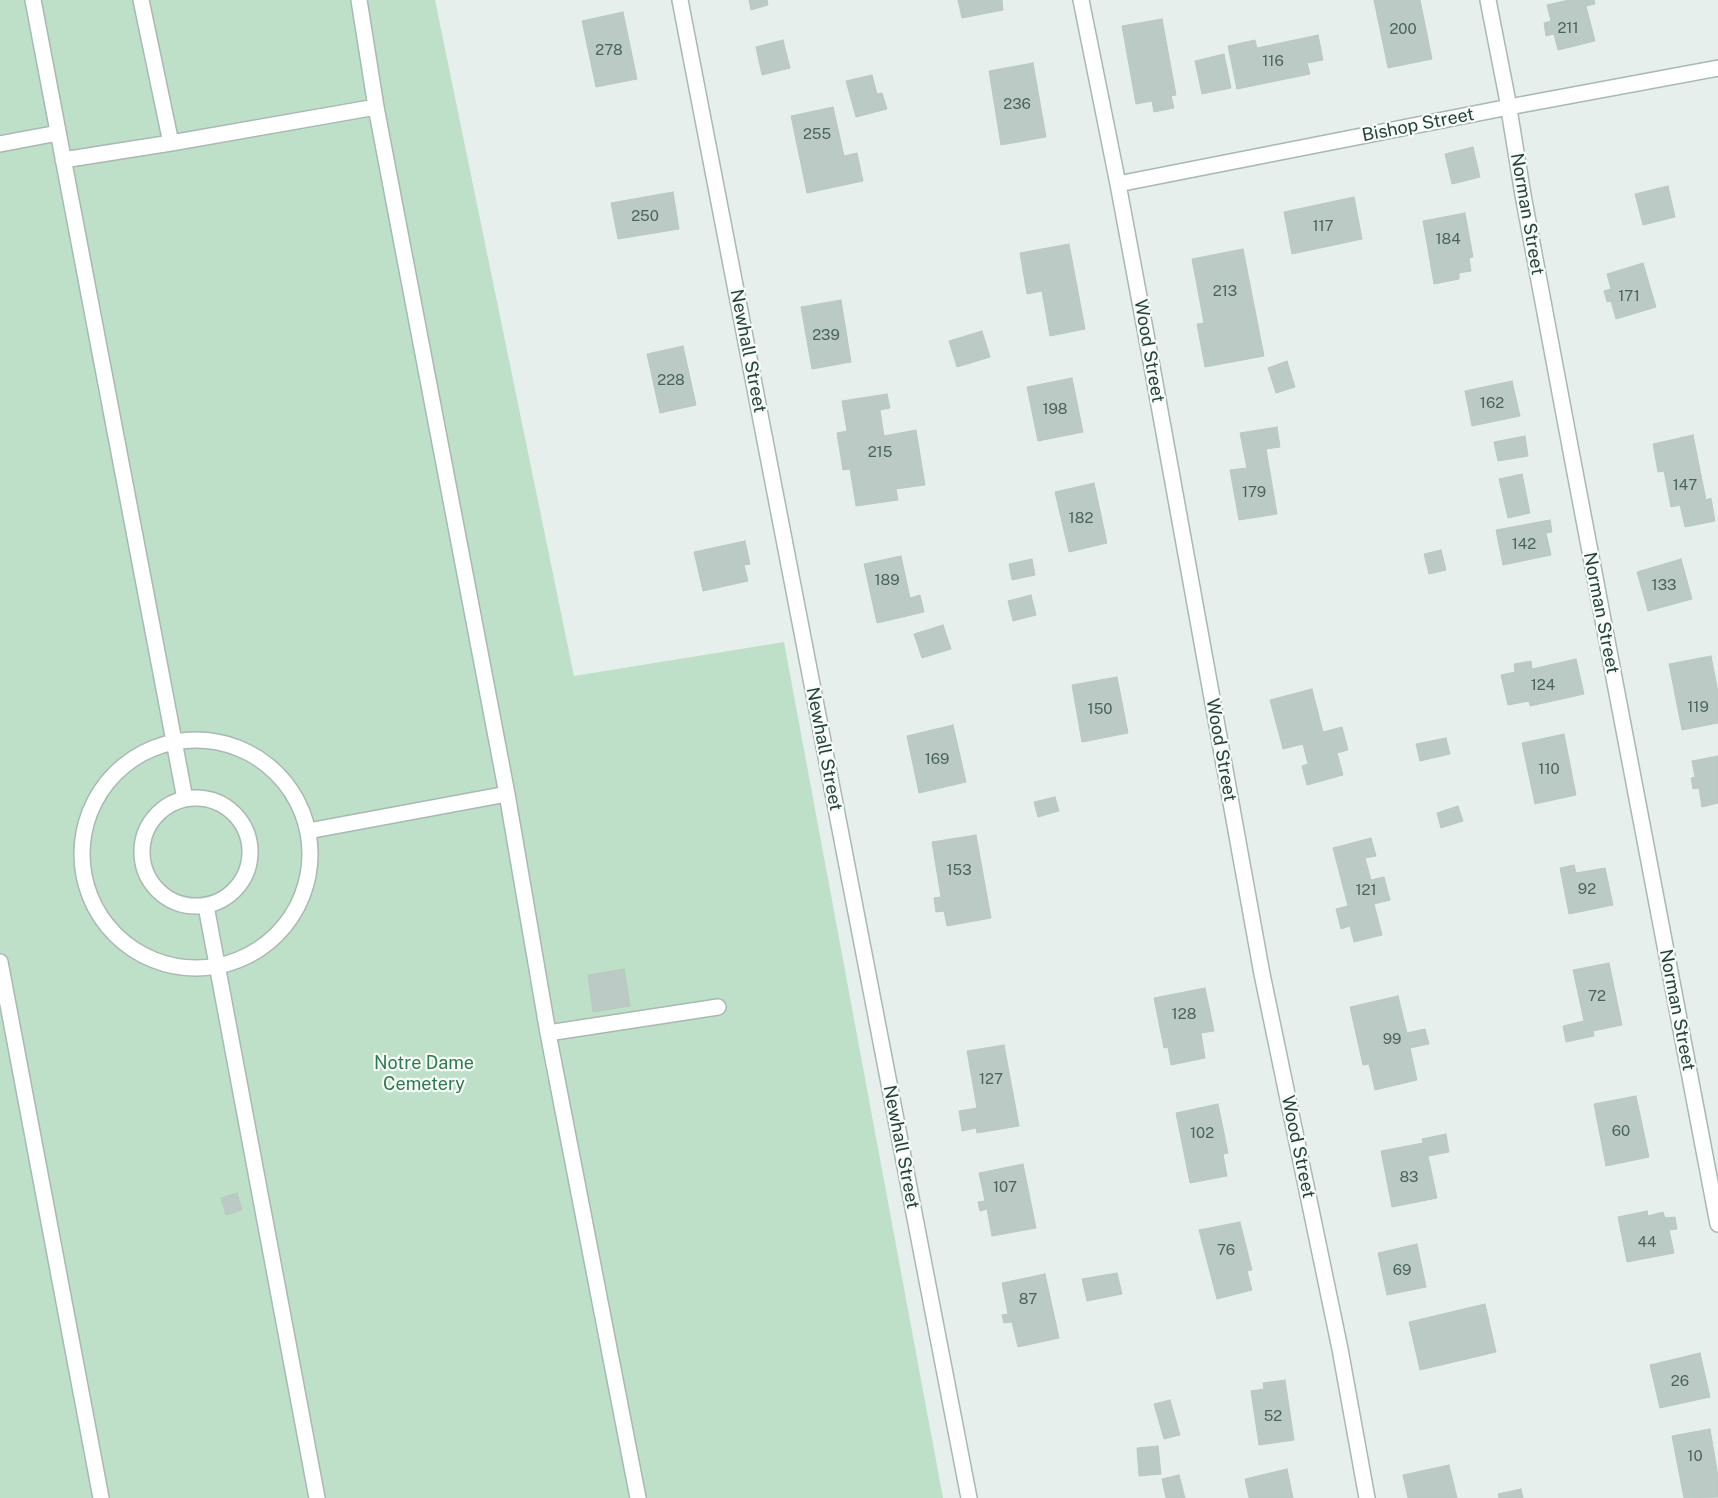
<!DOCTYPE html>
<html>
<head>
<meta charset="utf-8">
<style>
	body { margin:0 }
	canvas { display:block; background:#e6efeb }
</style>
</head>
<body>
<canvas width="1718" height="1498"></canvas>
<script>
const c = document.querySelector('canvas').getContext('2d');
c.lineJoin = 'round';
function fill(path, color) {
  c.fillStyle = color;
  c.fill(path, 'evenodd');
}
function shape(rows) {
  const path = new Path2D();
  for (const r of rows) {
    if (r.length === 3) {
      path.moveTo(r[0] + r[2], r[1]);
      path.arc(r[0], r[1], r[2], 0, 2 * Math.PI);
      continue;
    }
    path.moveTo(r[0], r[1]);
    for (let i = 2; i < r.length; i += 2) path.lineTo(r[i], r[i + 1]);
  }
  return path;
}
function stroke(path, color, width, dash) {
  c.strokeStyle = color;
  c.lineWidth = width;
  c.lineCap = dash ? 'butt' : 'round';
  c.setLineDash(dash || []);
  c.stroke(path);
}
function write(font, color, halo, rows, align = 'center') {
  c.font = font + ' "Public Sans",sans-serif';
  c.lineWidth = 4.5;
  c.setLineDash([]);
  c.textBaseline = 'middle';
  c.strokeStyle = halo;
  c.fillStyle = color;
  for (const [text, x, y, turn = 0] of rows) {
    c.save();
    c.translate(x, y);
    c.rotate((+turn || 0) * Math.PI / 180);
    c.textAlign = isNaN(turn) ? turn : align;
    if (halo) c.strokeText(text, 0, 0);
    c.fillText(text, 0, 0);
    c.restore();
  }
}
fill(shape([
	[0,0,435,0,574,676,784,642,943,1498,0,1498]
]), '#bfe0c8');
const building = shape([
	[749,0,767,0,768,5,751,10,749,0],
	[958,0,1002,0,1003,10,962,18,958,0],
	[1374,0,1420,0,1432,59,1388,68,1374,0],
	[1569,0,1594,0,1595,4,1586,6,1595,41,1558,50,1554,34,1546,36,1544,23,1551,21,1547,5,1569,0],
	[623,12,637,79,596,87,582,21,623,12],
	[1162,19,1176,95,1171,96,1174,108,1154,112,1152,101,1136,104,1122,26,1162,19],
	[1318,35,1323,60,1307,63,1310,74,1237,89,1228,46,1255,40,1257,48,1318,35],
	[783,40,790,68,762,75,756,47,783,40],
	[1224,54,1231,88,1202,94,1195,61,1224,54],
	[1033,63,1046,137,1001,145,989,71,1033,63],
	[872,75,877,94,882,93,887,109,856,117,846,81,872,75],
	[833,107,844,156,857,153,863,181,807,193,791,116,833,107],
	[1473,147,1480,177,1452,184,1445,154,1473,147],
	[1668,186,1675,217,1643,225,1635,194,1668,186],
	[673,192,679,229,618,239,611,203,673,192],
	[1354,197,1362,239,1292,254,1284,212,1354,197],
	[1465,213,1473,257,1469,258,1471,271,1459,273,1459,279,1434,284,1423,221,1465,213],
	[1069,244,1085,329,1050,336,1042,291,1027,294,1020,253,1069,244],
	[1243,249,1264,356,1205,367,1197,324,1204,323,1192,259,1243,249],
	[1643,263,1656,307,1616,319,1611,301,1607,302,1604,291,1611,289,1607,274,1643,263],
	[841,300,851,362,812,369,801,307,841,300],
	[982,331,990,357,957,367,949,341,982,331],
	[683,346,696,405,660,413,647,354,683,346],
	[1287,361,1295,387,1276,393,1268,368,1287,361],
	[1072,378,1083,432,1038,441,1027,387,1072,378],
	[1512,381,1520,416,1472,426,1465,391,1512,381],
	[887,394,890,408,880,410,884,436,916,430,925,485,896,489,898,500,856,506,850,469,843,470,837,433,847,431,842,401,887,394],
	[1277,427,1280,447,1266,449,1277,514,1239,520,1230,470,1247,468,1240,433,1277,427],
	[1693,435,1706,500,1711,498,1715,521,1685,527,1680,505,1671,507,1664,471,1658,472,1653,444,1693,435],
	[1525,436,1528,456,1498,461,1494,442,1525,436],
	[1522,474,1530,513,1508,518,1499,479,1522,474],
	[1094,483,1107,543,1069,552,1055,492,1094,483],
	[1550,520,1552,532,1546,533,1551,555,1503,565,1496,530,1550,520],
	[745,541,750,564,744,565,748,581,703,591,694,552,745,541],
	[1441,550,1446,570,1429,574,1424,554,1441,550],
	[901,556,910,598,920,595,924,612,877,623,864,564,901,556],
	[1032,559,1035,575,1012,580,1009,564,1032,559],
	[1681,559,1692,599,1648,611,1637,572,1681,559],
	[1031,595,1036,615,1013,621,1008,601,1031,595],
	[943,625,951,649,922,658,914,634,943,625],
	[1711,656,1718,692,1718,723,1682,730,1669,664,1711,656],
	[1576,659,1584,694,1530,706,1529,701,1508,705,1501,675,1515,672,1514,664,1531,661,1532,669,1576,659],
	[1117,677,1128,733,1082,742,1072,685,1117,677],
	[1312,689,1323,732,1342,727,1348,750,1337,753,1343,775,1307,785,1302,766,1308,764,1303,744,1283,749,1270,700,1312,689],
	[953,725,966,782,919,793,907,736,953,725],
	[1564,734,1576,795,1535,804,1522,743,1564,734],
	[1446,738,1450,754,1420,761,1416,744,1446,738],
	[1718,756,1718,803,1702,807,1699,788,1693,789,1691,778,1695,777,1692,761,1718,756],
	[1055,797,1059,811,1038,817,1034,802,1055,797],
	[1458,806,1463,821,1441,828,1437,813,1458,806],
	[976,835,991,918,947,926,944,911,936,912,934,898,941,897,932,842,976,835],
	[1371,838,1376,856,1365,858,1371,880,1384,877,1390,900,1374,904,1382,935,1354,942,1350,926,1341,929,1336,909,1348,906,1333,848,1371,838],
	[1574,865,1576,873,1605,868,1613,905,1569,914,1560,868,1574,865],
	[1609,963,1622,1025,1593,1031,1594,1036,1566,1042,1563,1026,1584,1021,1573,970,1609,963],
	[624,969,630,1006,593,1012,588,975,624,969],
	[1205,988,1214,1031,1201,1033,1205,1058,1171,1065,1168,1047,1164,1048,1154,998,1205,988],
	[1398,996,1407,1033,1425,1029,1429,1044,1410,1048,1417,1080,1375,1090,1369,1064,1363,1065,1350,1007,1398,996],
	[1004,1045,1019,1126,977,1133,976,1128,962,1131,959,1111,977,1108,967,1051,1004,1045],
	[1636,1096,1649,1157,1606,1166,1594,1104,1636,1096],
	[1218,1104,1228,1153,1223,1154,1227,1176,1190,1183,1176,1113,1218,1104],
	[1446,1134,1449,1152,1428,1156,1437,1198,1392,1207,1381,1151,1423,1143,1422,1139,1446,1134],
	[1023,1164,1036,1228,992,1236,987,1209,980,1211,978,1202,985,1201,979,1173,1023,1164],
	[237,1193,242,1210,226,1215,221,1198,237,1193],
	[1647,1211,1648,1216,1663,1212,1665,1218,1675,1217,1677,1229,1669,1230,1674,1253,1627,1262,1618,1217,1647,1211],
	[1240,1222,1252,1270,1247,1271,1252,1290,1217,1299,1199,1230,1240,1222],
	[1417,1244,1426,1287,1387,1295,1378,1253,1417,1244],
	[1117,1273,1122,1294,1087,1301,1082,1279,1117,1273],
	[1045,1274,1059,1338,1018,1347,1012,1322,1004,1323,1002,1315,1008,1314,1002,1283,1045,1274],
	[1485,1304,1496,1352,1420,1370,1409,1322,1485,1304],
	[1700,1353,1710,1397,1660,1408,1650,1365,1700,1353],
	[1285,1380,1294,1440,1259,1445,1251,1391,1264,1389,1263,1383,1285,1380],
	[1170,1400,1180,1435,1164,1439,1154,1404,1170,1400],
	[1710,1429,1718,1476,1718,1497,1684,1498,1672,1436,1710,1429],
	[1158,1446,1161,1474,1139,1476,1137,1448,1158,1446],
	[1449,1465,1457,1498,1408,1498,1403,1475,1449,1465],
	[1287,1469,1293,1498,1249,1498,1245,1479,1287,1469],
	[1179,1475,1185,1498,1166,1498,1162,1479,1179,1475],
	[1521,1489,1523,1498,1499,1498,1498,1494,1521,1489]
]);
fill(building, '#bbcac4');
stroke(building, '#b8c9c2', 1);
const service = shape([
	[33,0,185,799],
	[141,0,171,143],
	[359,0,376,107,507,794,548,1033,638,1498],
	[0,144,58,133],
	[63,160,171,143,376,107],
	[196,854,114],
	[196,852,54],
	[308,831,507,794],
	[206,906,317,1498],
	[0,962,101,1498],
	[548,1033,718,1007]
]);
const minor = shape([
	[680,0,969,1498],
	[1081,0,1118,184,1151,361,1262,974,1340,1349,1367,1498],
	[1488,0,1507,97,1523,195,1573,462,1718,1224],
	[1118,184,1509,107,1718,68]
]);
stroke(service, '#a8b8b2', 18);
stroke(minor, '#a8b8b2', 18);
stroke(service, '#fff', 15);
stroke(minor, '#fff', 15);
write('15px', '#4a645c', null, [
	["211",1568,28],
	["200",1403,29],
	["278",609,50],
	["116",1273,61],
	["236",1017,104],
	["255",817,134],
	["250",645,216],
	["117",1323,226],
	["184",1448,239],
	["213",1225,291],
	["171",1629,296],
	["239",826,335],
	["228",671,380],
	["162",1492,403],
	["198",1055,409],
	["215",880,452],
	["147",1685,485],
	["179",1254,492],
	["182",1081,518],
	["142",1524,544],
	["189",887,580],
	["133",1664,585],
	["124",1543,685],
	["119",1698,707],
	["150",1100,709],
	["169",937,759],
	["110",1549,769],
	["153",959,870],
	["92",1587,889],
	["121",1366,890],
	["72",1597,996],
	["128",1184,1014],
	["99",1392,1039],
	["127",991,1079],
	["60",1621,1131],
	["102",1202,1133],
	["83",1409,1177],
	["107",1005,1187],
	["44",1647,1242],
	["76",1226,1250],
	["69",1402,1270],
	["87",1028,1299],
	["26",1680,1381],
	["52",1273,1416],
	["10",1695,1456]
]);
write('18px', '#24423a', '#f7fbf9', [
	["Bishop Street",1418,125,-11],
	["Norman Street",1527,214,80],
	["Newhall Street",748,351,79],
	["Wood Street",1149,351,80],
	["Norman Street",1601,613,79],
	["Newhall Street",824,749,79],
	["Wood Street",1221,750,80],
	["Norman Street",1677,1010,79],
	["Newhall Street",901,1147,79],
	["Wood Street",1298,1147,78]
]);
write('18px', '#2d7a4b', '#f7fbf9', [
	["Notre Dame",424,1063],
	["Cemetery",424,1084]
]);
</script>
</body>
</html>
